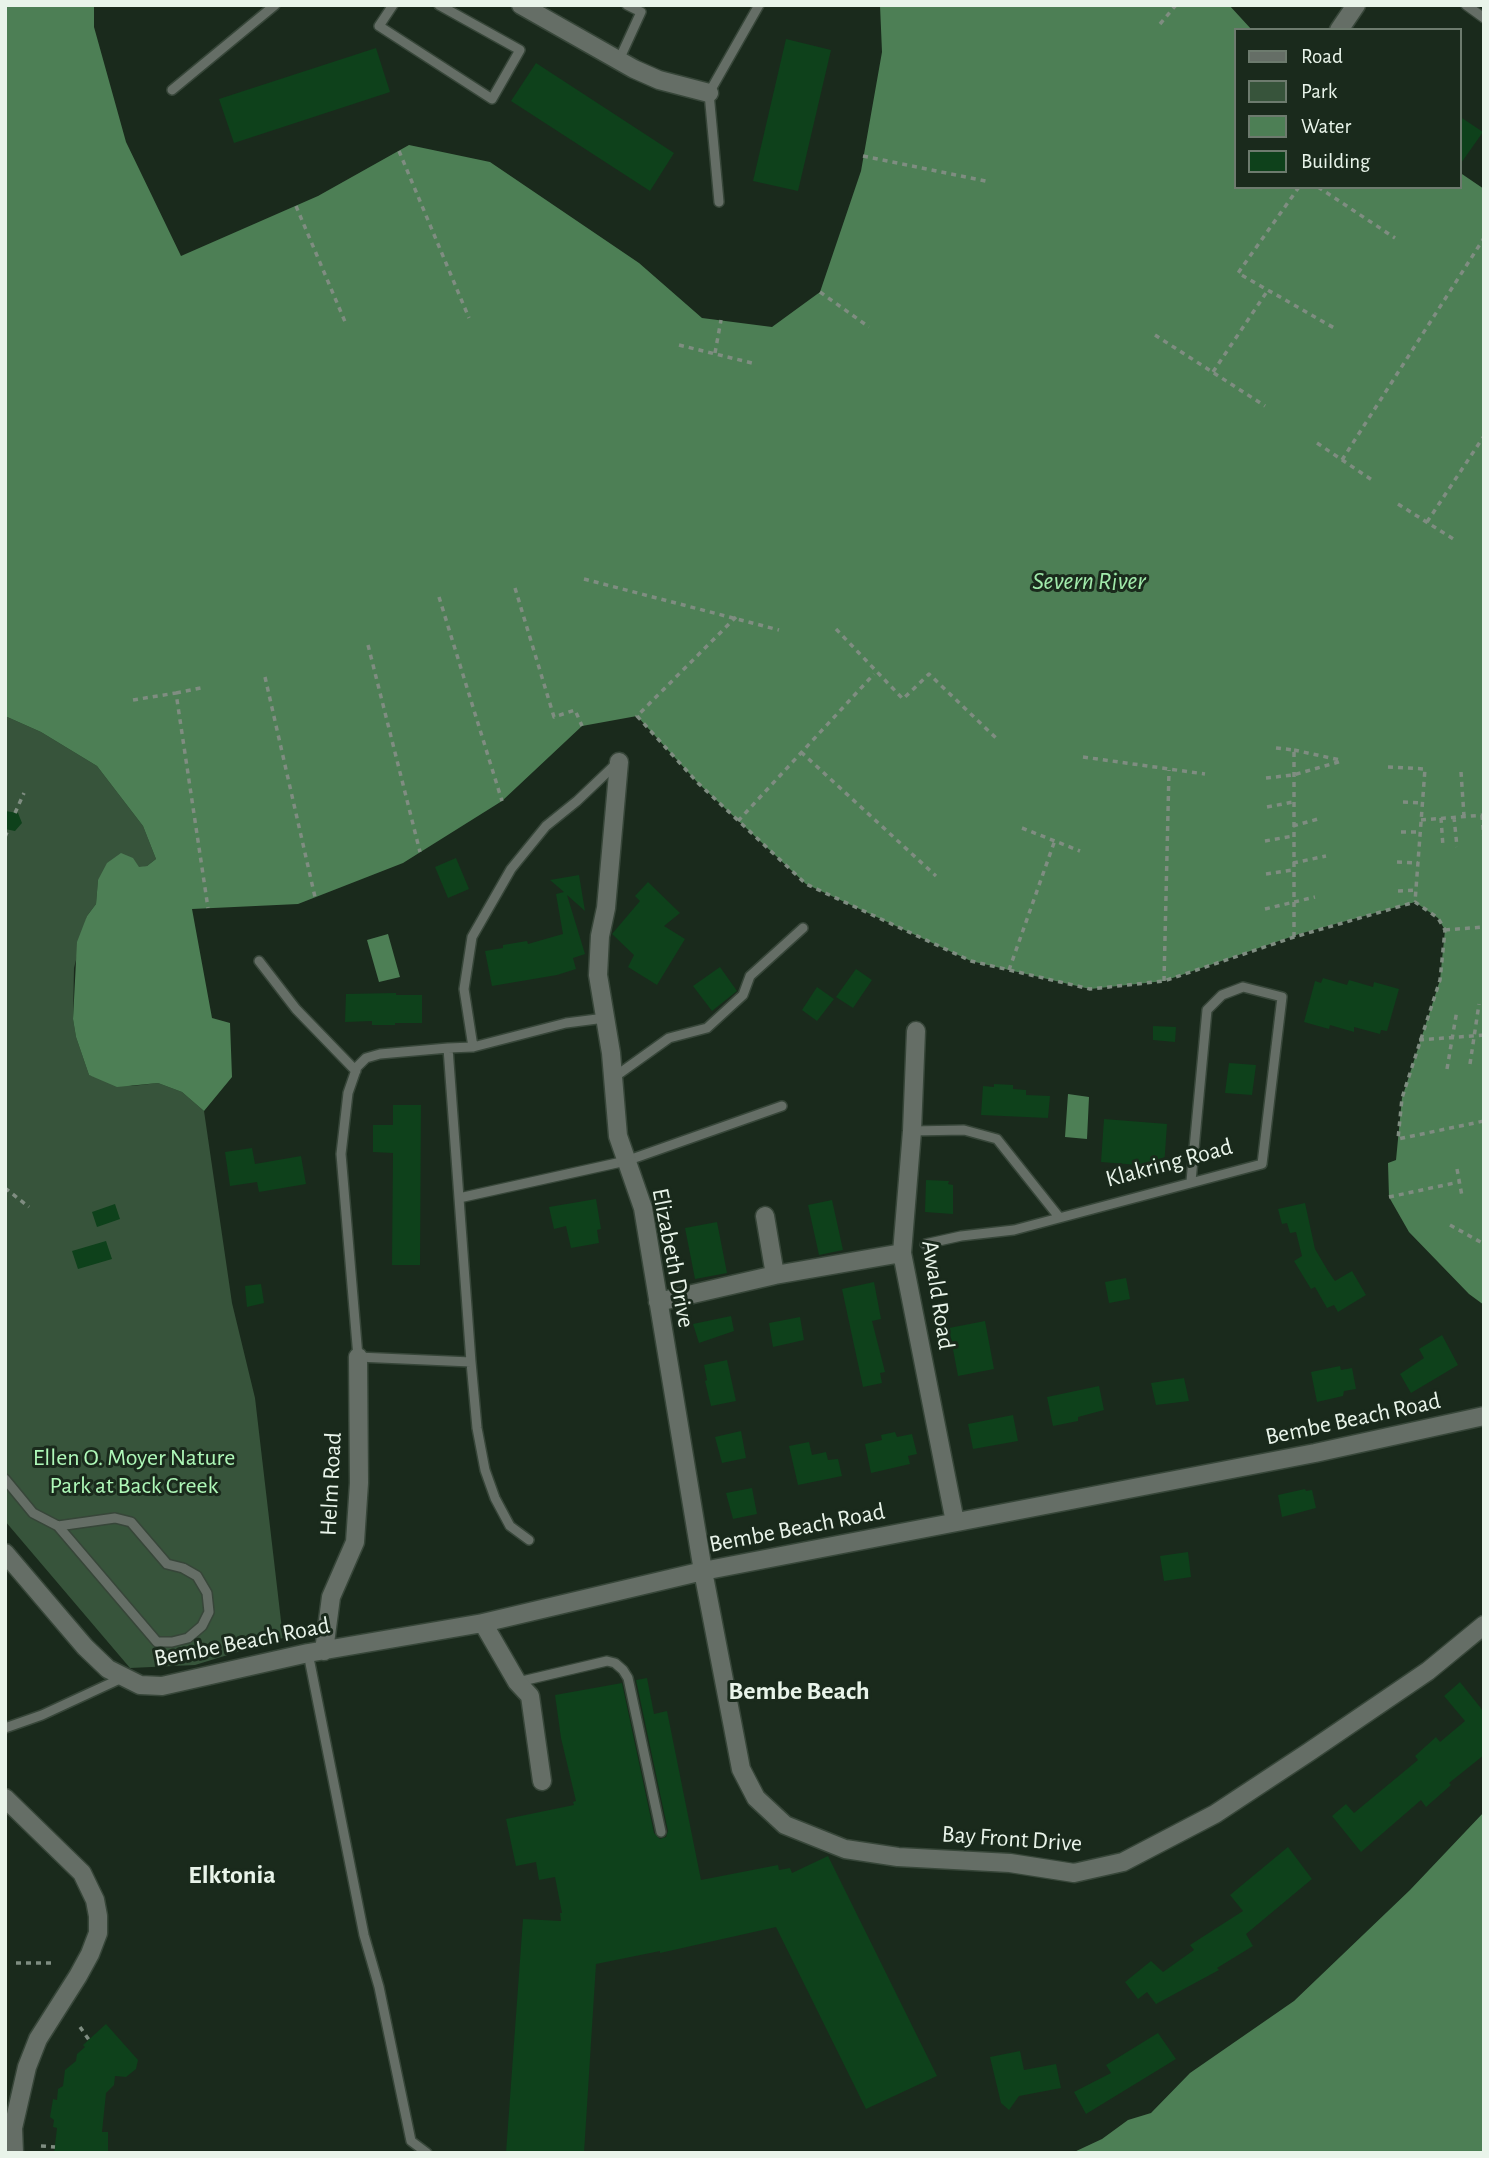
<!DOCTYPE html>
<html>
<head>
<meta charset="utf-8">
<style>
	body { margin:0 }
	#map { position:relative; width:1489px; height:2158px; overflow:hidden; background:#1a2a1c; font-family:"Alegreya Sans",sans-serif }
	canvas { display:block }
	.frame { position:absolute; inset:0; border:7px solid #e9f4ea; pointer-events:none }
	.legend { position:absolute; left:1234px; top:28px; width:228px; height:161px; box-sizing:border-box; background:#1a2a1c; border:2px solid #6d7b6e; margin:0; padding:9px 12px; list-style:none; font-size:21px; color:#e9f4ea }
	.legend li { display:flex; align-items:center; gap:14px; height:35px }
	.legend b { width:35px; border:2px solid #6d7b6e }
</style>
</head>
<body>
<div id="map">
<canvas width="1489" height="2158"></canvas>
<div class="frame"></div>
<ul class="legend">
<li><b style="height:9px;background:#656e66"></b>Road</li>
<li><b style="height:19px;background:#37543b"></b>Park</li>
<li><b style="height:19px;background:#4d7f55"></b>Water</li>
<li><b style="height:19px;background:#0e411b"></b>Building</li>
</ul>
</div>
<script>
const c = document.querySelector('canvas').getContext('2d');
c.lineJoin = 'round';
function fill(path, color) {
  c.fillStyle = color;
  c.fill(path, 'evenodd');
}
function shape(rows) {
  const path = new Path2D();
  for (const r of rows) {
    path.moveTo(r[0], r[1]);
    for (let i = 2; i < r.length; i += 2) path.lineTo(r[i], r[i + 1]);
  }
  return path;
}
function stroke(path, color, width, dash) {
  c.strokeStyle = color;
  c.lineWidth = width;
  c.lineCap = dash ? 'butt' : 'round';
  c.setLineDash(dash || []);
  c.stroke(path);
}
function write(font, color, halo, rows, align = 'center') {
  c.font = font + ' "Alegreya Sans",sans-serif';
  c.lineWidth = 6;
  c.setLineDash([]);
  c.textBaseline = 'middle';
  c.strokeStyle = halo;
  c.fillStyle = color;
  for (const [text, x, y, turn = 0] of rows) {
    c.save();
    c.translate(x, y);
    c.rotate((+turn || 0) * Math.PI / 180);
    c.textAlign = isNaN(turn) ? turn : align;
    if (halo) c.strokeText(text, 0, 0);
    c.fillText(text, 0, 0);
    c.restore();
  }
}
fill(shape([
	[5,716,41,732,97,766,143,826,156,859,147,866,98,880,96,904,87,916,74,968,73,1019,76,1037,89,1075,132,1086,158,1083,182,1092,204,1111,232,1303,255,1398,283,1638,195,1665,130,1668,5,1521]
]), '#37543b');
fill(shape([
	[5,5,94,5,94,27,126,142,181,256,318,196,409,145,490,162,639,263,702,318,772,327,820,292,861,171,882,52,880,5,1229,5,1252,30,1235,30,1235,187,1459,187,1459,172,1484,189,1484,1305,1469,1294,1409,1232,1389,1197,1388,1163,1396,1160,1402,1098,1440,980,1445,930,1438,918,1415,902,1299,934,1164,981,1090,989,971,961,806,884,698,783,637,716,582,726,502,801,403,863,298,904,192,909,212,1018,230,1023,232,1077,204,1111,182,1092,158,1083,117,1087,89,1075,76,1037,73,1019,77,942,87,916,96,904,98,880,107,863,121,853,133,858,139,867,147,866,156,859,143,826,97,766,41,732,5,716],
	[388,934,400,977,379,982,367,940],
	[1068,1094,1089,1097,1087,1139,1065,1137],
	[1484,1812,1484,2153,1072,2153,1102,2139,1128,2120,1151,2113,1190,2073,1294,2001,1410,1890]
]), '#4d7f55');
fill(shape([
	[786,39,831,50,798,191,753,181],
	[376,48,390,92,234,143,219,99],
	[536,63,674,153,650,191,511,101],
	[1459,116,1483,132,1459,166],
	[5,811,18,813,22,823,15,831,5,829],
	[456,858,469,889,448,898,435,867],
	[579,875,585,911,567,895,585,954,573,958,576,969,557,975,492,986,485,951,503,948,503,945,527,941,528,944,563,934,556,894,564,892,550,880],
	[648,882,680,913,664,926,685,939,657,985,628,967,634,955,612,934,640,901,635,896],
	[720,967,737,991,712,1011,693,986],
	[856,969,872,980,853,1008,836,997],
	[1323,978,1347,985,1349,980,1373,987,1374,982,1399,989,1387,1031,1381,1030,1380,1034,1354,1027,1354,1032,1330,1025,1329,1029,1304,1022,1315,981,1321,983],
	[817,987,834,999,817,1021,802,1010],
	[396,993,396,995,422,995,422,1023,395,1023,395,1025,372,1025,372,1021,345,1022,346,994],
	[1153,1026,1176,1027,1175,1042,1153,1040],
	[1229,1063,1256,1065,1252,1095,1225,1093],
	[994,1084,1013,1085,1013,1089,1026,1090,1026,1095,1050,1096,1048,1118,981,1115,983,1086,994,1087],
	[393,1105,421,1105,420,1265,392,1265,393,1153,373,1152,373,1125,393,1125],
	[1104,1119,1167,1124,1164,1167,1101,1162],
	[252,1148,255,1164,301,1156,306,1184,259,1192,257,1182,230,1186,225,1152],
	[926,1180,949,1181,948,1184,953,1185,953,1214,925,1212],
	[596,1199,601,1229,597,1230,599,1243,571,1248,566,1226,554,1229,549,1207],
	[832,1200,843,1250,819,1255,808,1205],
	[1305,1203,1315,1249,1328,1271,1335,1281,1352,1271,1366,1295,1338,1312,1334,1305,1327,1308,1315,1287,1311,1289,1294,1261,1302,1256,1296,1232,1290,1233,1287,1223,1282,1224,1278,1209],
	[115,1204,120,1219,97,1227,92,1212],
	[717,1222,727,1273,695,1279,685,1228],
	[106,1241,112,1259,78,1269,72,1251],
	[1126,1278,1130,1299,1109,1303,1105,1282],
	[874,1282,881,1319,872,1321,885,1372,880,1373,882,1383,863,1387,842,1289],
	[261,1284,264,1303,247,1307,245,1286],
	[731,1316,734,1331,699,1343,693,1324],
	[800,1317,804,1340,773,1347,769,1323],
	[985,1321,994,1369,958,1376,949,1328],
	[1442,1335,1458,1365,1411,1393,1400,1374,1424,1358,1419,1349],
	[727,1360,736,1401,711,1406,705,1381,707,1380,704,1365],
	[1340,1366,1341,1370,1352,1368,1356,1389,1344,1391,1343,1396,1317,1402,1311,1372],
	[1184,1378,1189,1401,1156,1405,1151,1383],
	[1099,1386,1104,1410,1078,1417,1078,1421,1053,1426,1047,1397],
	[1013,1415,1018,1441,973,1449,968,1424],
	[741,1431,746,1458,722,1463,715,1437],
	[895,1432,897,1437,912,1434,917,1454,908,1456,910,1464,871,1473,865,1444,882,1440,881,1435],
	[809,1442,812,1455,826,1452,828,1460,838,1459,842,1476,798,1485,789,1446],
	[752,1488,757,1514,733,1519,726,1493],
	[1305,1489,1306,1491,1312,1490,1316,1508,1282,1517,1278,1495],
	[1188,1552,1191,1577,1164,1581,1160,1556],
	[647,1678,654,1714,667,1711,701,1880,778,1865,779,1870,790,1868,792,1873,828,1856,937,2076,866,2109,776,1927,660,1953,660,1951,596,1964,584,2153,506,2153,523,1919,561,1921,560,1913,562,1913,555,1877,539,1880,536,1862,516,1866,506,1819,574,1805,573,1802,576,1801,561,1738,555,1695,622,1683,654,1833,660,1839,666,1837,668,1831,636,1680],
	[1460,1682,1484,1712,1484,1755,1449,1783,1451,1785,1426,1807,1421,1800,1361,1852,1332,1816,1346,1804,1354,1813,1418,1760,1415,1756,1436,1737,1440,1742,1465,1721,1444,1696],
	[1288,1847,1312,1879,1246,1934,1253,1946,1217,1968,1219,1970,1156,2004,1147,1992,1138,1999,1125,1982,1151,1961,1163,1972,1194,1950,1190,1945,1243,1911,1230,1895],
	[106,2024,138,2060,136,2069,126,2077,115,2076,114,2085,106,2093,102,2132,108,2132,108,2153,54,2153,57,2128,53,2127,54,2120,50,2117,53,2099,57,2100,58,2089,63,2086,65,2070,76,2061,77,2054,85,2047,83,2045],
	[1158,2033,1176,2059,1086,2114,1074,2092,1111,2073,1106,2065],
	[1020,2051,1024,2070,1056,2064,1061,2088,1019,2096,1009,2110,1001,2103,990,2057]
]), '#0e411b');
const lane = shape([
	[393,5,379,26,492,99,520,50,439,5],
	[1466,5,1484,18],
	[619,60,641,12,627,5],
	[172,90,275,5],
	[719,202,709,93,759,5],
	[259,961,296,1009,356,1071],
	[473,1047,464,989,472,937,511,869,546,826,577,801,618,762],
	[448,1048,471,1362,358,1357,341,1154,348,1093,357,1067,366,1058,380,1054,448,1048,473,1047,566,1023,605,1018],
	[613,1078,669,1038,707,1028,743,995,750,976,803,928],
	[912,1131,964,1130,997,1139,1059,1217],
	[459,1198,626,1161,782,1106],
	[925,1244,961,1236,1014,1230,1262,1164,1282,997,1243,987,1222,995,1207,1010,1191,1181],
	[471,1362,477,1428,485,1470,495,1498,510,1526,529,1540],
	[5,1479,33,1513,58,1526,157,1642,172,1642,188,1638,202,1626,209,1612,207,1593,197,1576,183,1568,167,1564,131,1522,115,1518,58,1526],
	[308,1653,364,1935,379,1987,411,2141,427,2153],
	[518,1682,607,1661,615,1663,623,1670,628,1678,661,1832],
	[5,1728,42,1715,122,1678]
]);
const street = shape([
	[521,5,634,69,659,80,709,93],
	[1339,30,1356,5],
	[619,762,606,908,600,936,598,975,611,1053,618,1136,643,1208,703,1571,733,1727,741,1769,756,1798,785,1825,845,1849,898,1857,1010,1863,1074,1873,1123,1862,1215,1814,1309,1752,1428,1671,1484,1625],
	[916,1031,912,1131,902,1253,955,1522],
	[765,1216,775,1275],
	[658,1302,775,1275,902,1253],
	[5,1553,85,1647,108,1669,140,1685,162,1686,308,1653,483,1623,703,1571,1315,1453,1484,1416],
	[483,1623,517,1682,530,1696,542,1781],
	[324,1651,331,1597,355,1542,359,1483,358,1357],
	[5,1798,82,1873,95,1900,98,1916,98,1933,90,1954,78,1976,38,2039,27,2067,13,2128,14,2153]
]);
stroke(lane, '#374639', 12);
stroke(street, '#374639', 21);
stroke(shape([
	[1160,24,1176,5],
	[399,151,469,318],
	[863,156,990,182],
	[1299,187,1238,273,1336,329],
	[1318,187,1395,238],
	[296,206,346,324],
	[820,292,869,327],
	[1155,335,1265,406],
	[679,345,756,364],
	[715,353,721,320],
	[1213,372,1268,290],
	[1317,443,1372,480],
	[1342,460,1484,238],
	[1398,504,1455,540],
	[1427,522,1484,436],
	[584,579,779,630],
	[515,588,554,717,575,710,582,726],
	[439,597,502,801],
	[736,617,637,716,698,783,806,884,971,961,1090,989,1164,981,1294,937,1415,902,1438,918,1445,930,1440,980,1402,1098,1398,1139,1484,1121],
	[836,629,903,699,929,674,996,738],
	[368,645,420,852],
	[265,677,315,897],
	[176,693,205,687],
	[133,700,176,693,208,908],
	[1276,748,1294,750,1294,937],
	[1294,750,1340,760],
	[801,752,936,876],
	[1083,757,1205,774],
	[1388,767,1425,769,1415,902],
	[1461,772,1464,816],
	[1266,778,1293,775,1342,761],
	[1403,802,1422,803],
	[1267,807,1293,802],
	[15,813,24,793],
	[1482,815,1484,840],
	[1454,817,1457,847],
	[1441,818,1443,847],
	[1421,820,1484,815],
	[738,821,874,674],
	[1293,826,1318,819],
	[1022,828,1080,851],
	[1401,832,1420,832],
	[5,837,8,830],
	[1265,841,1293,836],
	[1397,862,1418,863],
	[1293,863,1326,856],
	[1266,874,1293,870],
	[1398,891,1416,890],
	[1265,909,1315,897],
	[1445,930,1484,927],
	[1009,970,1055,840],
	[1164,981,1169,770],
	[1419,1040,1484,1035],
	[1470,1064,1479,1004],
	[1447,1069,1457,1010],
	[1457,1169,1462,1196],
	[5,1188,29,1207],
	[1389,1197,1459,1182],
	[1450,1225,1484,1244],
	[16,1963,53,1963],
	[80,2027,89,2040],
	[41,2146,55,2147]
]), '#7f8d81', 3.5, [5, 5]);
stroke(lane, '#656e66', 9);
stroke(street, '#656e66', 18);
write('24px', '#e9f4ea', '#1a2a1c', [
	["Klakring Road",1169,1163,-15],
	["Elizabeth Drive",673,1258,79],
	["Awald Road",938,1295,81],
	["Bembe Beach Road",1353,1419,-12],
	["Helm Road",331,1484,-87],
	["Bembe Beach Road",797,1528,-11],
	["Bembe Beach Road",242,1642,-11],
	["Bay Front Drive",1012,1839,4]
]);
write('24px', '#aef8b8', '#1a2a1c', [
	["Ellen O. Moyer Nature",134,1458],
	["Park at Back Creek",134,1486]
]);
write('italic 26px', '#a1ebab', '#1a2a1c', [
	["Severn River",1089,581]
]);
write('bold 26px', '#e9f4ea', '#1a2a1c', [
	["Bembe Beach",799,1691],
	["Elktonia",232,1875]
]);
</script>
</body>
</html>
